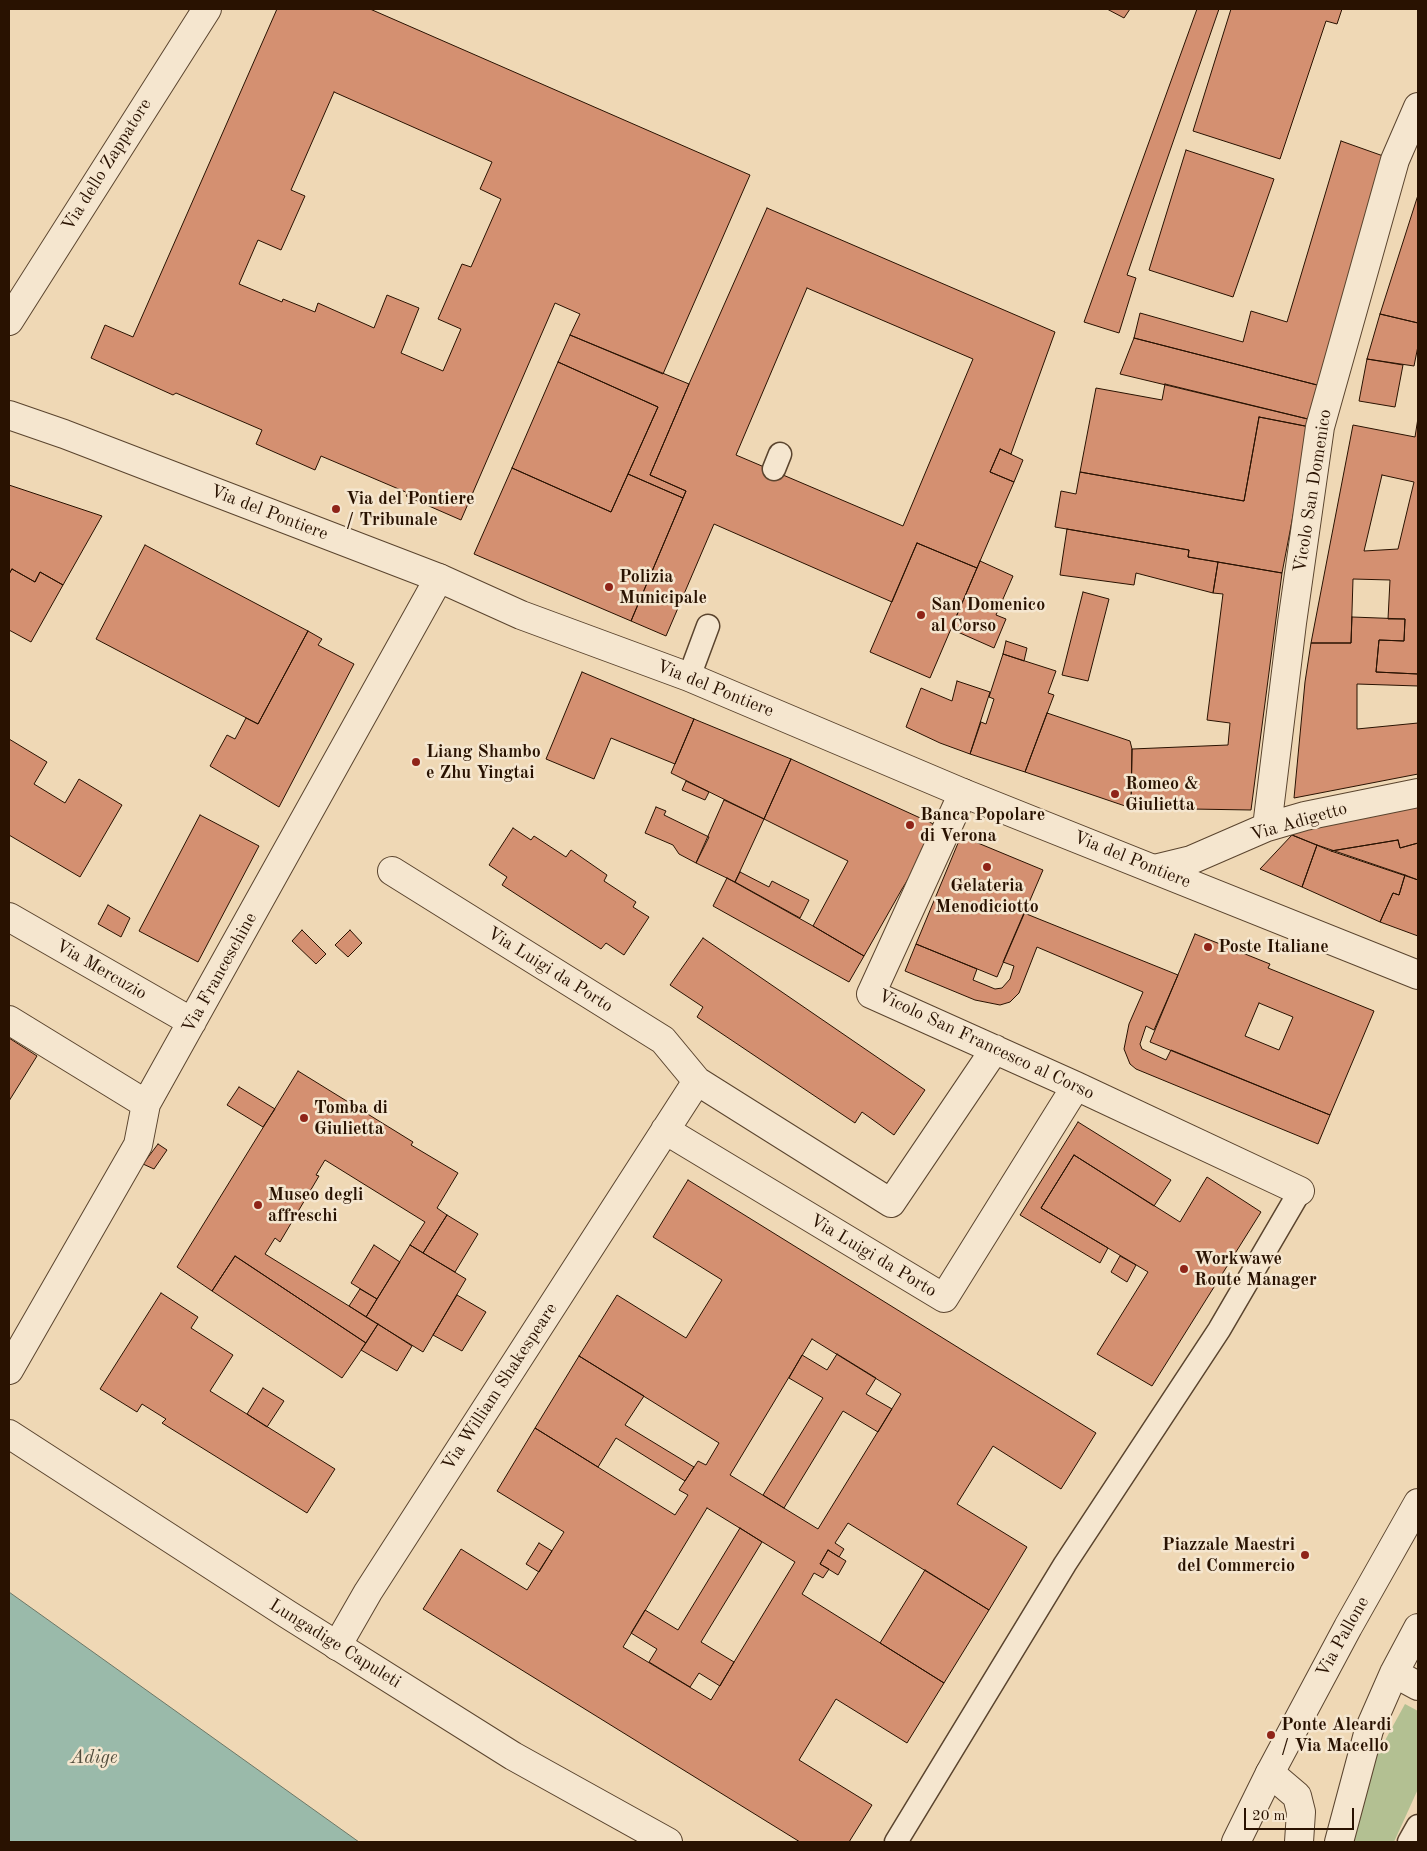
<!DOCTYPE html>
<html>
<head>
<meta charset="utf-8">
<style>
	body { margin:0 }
	#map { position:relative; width:1427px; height:1851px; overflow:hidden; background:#efd8b5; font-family:"Old Standard TT",serif }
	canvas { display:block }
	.frame { position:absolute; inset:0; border:10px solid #291201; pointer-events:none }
	.scale { position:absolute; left:1244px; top:1808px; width:110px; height:22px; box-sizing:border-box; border:2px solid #291201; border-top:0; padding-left:6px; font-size:15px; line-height:18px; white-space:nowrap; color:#291201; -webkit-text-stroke:4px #f5e6cf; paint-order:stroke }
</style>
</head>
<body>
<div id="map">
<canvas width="1427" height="1851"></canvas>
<div class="frame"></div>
<div class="scale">20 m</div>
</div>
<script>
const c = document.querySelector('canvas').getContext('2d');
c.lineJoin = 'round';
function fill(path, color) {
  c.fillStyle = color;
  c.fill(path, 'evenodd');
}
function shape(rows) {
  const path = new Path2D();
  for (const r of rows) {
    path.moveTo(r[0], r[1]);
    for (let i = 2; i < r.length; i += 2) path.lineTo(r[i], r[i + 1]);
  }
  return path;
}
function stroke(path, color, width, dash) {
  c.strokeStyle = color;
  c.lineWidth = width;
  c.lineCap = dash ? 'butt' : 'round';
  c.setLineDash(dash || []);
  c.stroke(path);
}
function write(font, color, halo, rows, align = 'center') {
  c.font = font + ' "Old Standard TT",serif';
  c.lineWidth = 5;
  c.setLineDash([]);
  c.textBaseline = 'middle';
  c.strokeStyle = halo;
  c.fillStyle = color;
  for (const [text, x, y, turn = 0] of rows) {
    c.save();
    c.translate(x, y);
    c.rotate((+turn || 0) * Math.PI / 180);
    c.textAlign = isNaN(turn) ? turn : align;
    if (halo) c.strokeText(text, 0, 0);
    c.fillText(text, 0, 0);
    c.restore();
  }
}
fill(shape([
	[1405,1704,1418,1711,1418,1789,1394,1842,1354,1842,1377,1755]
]), '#b3c092');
const water = shape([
	[9,1592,359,1842,9,1842,9,1592]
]);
fill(water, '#9abaaa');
stroke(water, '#6d7766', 1);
const building = shape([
	[277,9,370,9,750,175,663,374,570,335,580,314,555,303,461,520,406,496,408,493,321,456,315,470,256,444,262,430,176,393,173,395,91,358,105,325,133,337,277,9],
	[334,92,492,162,480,189,501,199,471,267,462,264,438,319,461,329,443,371,401,353,419,308,387,295,374,328,318,303,315,312,283,299,282,302,239,284,258,240,281,250,305,196,291,190,334,92],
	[1107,9,1130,9,1124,18,1107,9],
	[1197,9,1219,9,1127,275,1136,278,1119,333,1084,322,1197,9],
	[1231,9,1342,9,1337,24,1326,21,1280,159,1193,131,1231,9],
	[1341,141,1386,157,1321,386,1134,338,1140,313,1243,342,1251,311,1287,322,1341,141],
	[1186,150,1274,179,1233,297,1149,270,1186,150],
	[1418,195,1418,323,1380,314,1418,195],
	[767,208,1055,332,1011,454,1000,449,990,472,1014,482,977,568,917,543,892,602,714,524,666,636,631,621,686,491,650,475,689,384,767,208],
	[807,288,973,359,903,526,736,455,807,288],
	[1380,314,1418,323,1418,346,1414,366,1367,359,1380,314],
	[570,335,689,384,650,475,686,491,683,498,628,474,658,407,558,362,570,335],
	[1134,338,1321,386,1312,420,1120,374,1134,338],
	[1367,359,1403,365,1395,407,1359,401,1367,359],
	[558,362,658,407,611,512,512,468,558,362],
	[1165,384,1312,420,1310,427,1259,417,1244,501,1080,472,1096,388,1162,400,1165,384],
	[1259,417,1310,427,1282,573,1188,557,1189,550,1055,527,1061,491,1076,494,1080,472,1244,501,1259,417],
	[1418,418,1418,674,1376,672,1379,640,1404,641,1405,619,1388,619,1390,580,1353,579,1351,643,1311,643,1353,425,1415,437,1418,418],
	[1382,475,1414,482,1398,549,1364,551,1382,475],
	[1000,449,1023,460,1014,482,990,472,1000,449],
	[512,468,611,512,628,474,683,498,631,621,474,554,512,468],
	[9,485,102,516,63,585,40,572,35,582,12,569,9,574,9,485],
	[1067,529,1189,550,1188,557,1218,562,1213,593,1136,573,1134,585,1060,575,1067,529],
	[917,543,977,568,930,678,870,652,917,543],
	[145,545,308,631,258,724,96,639,145,545],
	[980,561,1013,576,996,615,1006,619,994,648,951,629,980,561],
	[1218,562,1282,573,1251,810,1131,808,1132,749,1228,745,1230,723,1207,720,1223,594,1213,593,1218,562],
	[12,569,35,582,40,572,63,585,31,642,9,630,9,574,12,569],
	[1083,592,1109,599,1088,681,1062,675,1083,592],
	[1352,617,1405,619,1404,641,1379,640,1376,672,1418,674,1418,686,1357,684,1357,729,1418,723,1418,774,1294,798,1305,682,1311,643,1351,643,1352,617],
	[308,631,322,639,318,645,354,664,279,807,210,766,227,735,235,739,246,718,258,724,308,631],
	[1006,641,1027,648,1024,661,1003,654,1006,641],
	[1003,654,1056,671,1048,693,1054,695,1025,772,970,754,981,722,986,724,994,699,989,697,1003,654],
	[582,672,694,719,675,764,611,738,594,779,546,759,582,672],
	[957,681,990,692,970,754,940,743,906,727,921,688,952,701,957,681],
	[1047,713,1130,741,1132,749,1131,808,1025,772,1047,713],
	[694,719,791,759,764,819,671,773,694,719],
	[9,739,47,762,34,784,65,803,79,779,122,805,80,877,9,835,9,739],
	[791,759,940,827,902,889,864,956,813,926,848,861,764,819,791,759],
	[686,781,709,792,705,800,682,790,686,781],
	[724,800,764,819,735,882,696,863,724,800],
	[1418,803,1418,843,1400,848,1398,840,1331,851,1292,835,1303,825,1418,803],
	[656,807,666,811,664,815,709,837,696,863,679,854,673,845,645,833,656,807],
	[200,815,259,846,198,962,139,931,200,815],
	[513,828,531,840,534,836,566,857,571,850,607,875,604,881,636,902,633,907,649,917,624,955,606,943,601,949,502,885,507,877,489,865,513,828],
	[1292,835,1317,845,1302,887,1260,869,1292,835],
	[961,836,1043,870,997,977,916,944,961,836],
	[1398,840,1400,848,1418,843,1418,880,1331,851,1398,840],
	[1317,845,1405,875,1399,895,1393,893,1380,922,1302,887,1317,845],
	[740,872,769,887,772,881,809,900,800,918,735,882,740,872],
	[1405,875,1418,880,1418,936,1380,922,1393,893,1399,895,1405,875],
	[727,878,813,926,864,956,849,982,713,906,727,878],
	[108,905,130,918,121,937,98,924,108,905],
	[1024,913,1178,975,1154,1030,1146,1026,1140,1044,1142,1049,1166,1060,1171,1050,1330,1115,1318,1144,1136,1069,1130,1064,1124,1049,1129,1024,1143,992,1037,947,1019,993,1010,1002,1000,1005,975,1000,905,971,916,944,977,969,973,980,995,989,1002,988,1010,979,1014,966,1003,962,1024,913],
	[302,930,326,954,316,964,292,941,302,930],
	[350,930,362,943,348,957,335,945,350,930],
	[1195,934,1270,964,1268,968,1374,1011,1330,1115,1150,1042,1195,934],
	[1259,1003,1293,1017,1279,1050,1245,1036,1259,1003],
	[703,938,925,1090,894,1135,862,1112,855,1123,697,1017,703,1007,670,985,703,938],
	[9,1038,37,1056,9,1101,9,1038],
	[298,1071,413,1142,411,1145,458,1173,437,1208,447,1215,423,1253,410,1245,425,1222,325,1160,316,1175,319,1176,280,1242,275,1238,265,1254,378,1324,366,1343,235,1256,212,1291,177,1267,298,1071],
	[239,1087,275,1109,263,1127,227,1105,239,1087],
	[1078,1122,1171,1180,1154,1206,1074,1155,1041,1208,1108,1248,1100,1263,1020,1215,1078,1122],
	[158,1144,167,1150,154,1169,143,1164,158,1144],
	[1074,1155,1180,1222,1207,1177,1261,1212,1152,1386,1097,1354,1148,1272,1041,1208,1074,1155],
	[688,1180,1096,1433,1061,1489,993,1446,957,1504,1027,1547,989,1610,848,1523,835,1543,844,1549,839,1557,828,1550,820,1564,829,1569,823,1578,814,1573,802,1594,944,1683,907,1743,836,1699,799,1760,872,1805,849,1842,800,1842,423,1609,461,1549,527,1590,564,1532,497,1491,535,1428,675,1515,688,1495,679,1490,698,1461,706,1465,719,1443,579,1356,617,1295,686,1338,722,1280,653,1237,688,1180],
	[812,1339,901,1394,818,1529,730,1475,812,1339],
	[707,1508,795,1562,711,1700,623,1647,707,1508],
	[447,1215,478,1234,455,1272,423,1253,447,1215],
	[374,1245,400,1262,377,1299,351,1283,374,1245],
	[410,1245,466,1279,423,1352,366,1317,410,1245],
	[235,1256,366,1343,342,1378,212,1291,235,1256],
	[1120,1256,1136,1265,1127,1282,1111,1272,1120,1256],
	[360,1289,377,1299,366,1317,349,1306,360,1289],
	[161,1293,198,1317,191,1328,233,1355,210,1391,335,1469,307,1513,162,1423,166,1419,142,1404,137,1412,100,1389,161,1293],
	[457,1295,486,1312,462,1351,433,1335,457,1295],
	[378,1324,412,1346,397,1371,361,1350,378,1324],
	[837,1354,876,1378,866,1394,892,1409,878,1432,843,1411,784,1508,763,1495,823,1398,789,1378,802,1355,827,1370,837,1354],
	[579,1356,644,1396,625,1425,694,1467,685,1481,616,1438,598,1467,535,1428,579,1356],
	[263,1388,284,1401,267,1427,247,1414,263,1388],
	[740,1528,762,1542,701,1642,734,1662,720,1686,699,1673,690,1687,649,1662,657,1649,631,1633,645,1610,678,1630,740,1528],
	[539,1543,552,1551,539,1572,526,1564,539,1543],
	[828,1550,846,1561,838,1575,820,1564,828,1550],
	[925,1570,989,1610,944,1683,880,1643,925,1570]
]);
fill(building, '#d49071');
stroke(building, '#291201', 1);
const service = shape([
	[774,469,780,454],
	[689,677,708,626],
	[896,1842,1065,1564,1219,1330,1300,1191],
	[1409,1842,1418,1826]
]);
const minor = shape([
	[963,793,871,994,1076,1086,1300,1191],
	[1267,827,1292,623,1320,427,1395,160,1418,107],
	[1154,869,1191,860,1267,827,1305,816,1418,793],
	[392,871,663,1040,697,1081],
	[9,917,192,1022],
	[9,1020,146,1104],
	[665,1130,944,1298,1076,1086],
	[9,1370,138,1145,146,1104,439,578],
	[337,1646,368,1592,697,1081,891,1203,995,1049],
	[1394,1673,1418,1686],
	[1270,1773,1297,1796,1301,1812,1299,1842],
	[1339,1842,1369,1730,1394,1673,1418,1628]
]);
const tertiary = shape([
	[9,321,207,9],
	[9,415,64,434,439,578,521,615,689,677,963,793,1418,975],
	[9,1434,287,1614,513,1756,668,1842],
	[1236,1842,1270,1773,1348,1627,1418,1503]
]);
stroke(service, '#5a442e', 25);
stroke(minor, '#5a442e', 30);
stroke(tertiary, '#5a442e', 30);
stroke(service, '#f5e6cf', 22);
stroke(minor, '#f5e6cf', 28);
stroke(tertiary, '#f5e6cf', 28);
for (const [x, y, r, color] of [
	[336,509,5,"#8f2418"],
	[609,587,5,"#8f2418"],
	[921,615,5,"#8f2418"],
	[416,762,5,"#8f2418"],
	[1115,794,5,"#8f2418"],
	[910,825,5,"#8f2418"],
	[987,867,5,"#8f2418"],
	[1208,947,5,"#8f2418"],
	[304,1118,5,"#8f2418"],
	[258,1205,5,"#8f2418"],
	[1184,1269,5,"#8f2418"],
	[1305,1555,5,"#8f2418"],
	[1271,1735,5,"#8f2418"]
]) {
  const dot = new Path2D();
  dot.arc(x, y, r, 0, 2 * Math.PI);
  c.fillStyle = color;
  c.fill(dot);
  stroke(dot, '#f5e6cf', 2);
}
write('18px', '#291201', '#f5e6cf', [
	["Via dello Zappatore",107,165,-58],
	["Vicolo San Domenico",1313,491,-81],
	["Via del Pontiere",269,513,21],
	["Via del Pontiere",715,689,22],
	["Via Adigetto",1299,822,-16],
	["Via del Pontiere",1132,860,22],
	["Via Mercuzio",101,970,30],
	["Via Luigi da Porto",550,970,32],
	["Via Franceschine",220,973,-61],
	["Vicolo San Francesco al Corso",986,1045,25],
	["Via Luigi da Porto",873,1256,31],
	["Via William Shakespeare",500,1387,-57],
	["Via Pallone",1343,1637,-61],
	["Lungadige Capuleti",335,1644,32]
]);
write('bold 18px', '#291201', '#f5e6cf', [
	["Via del Pontiere",346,499],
	["/ Tribunale",346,520],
	["Polizia",619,577],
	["Municipale",619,598],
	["San Domenico",931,605],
	["al Corso",931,626],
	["Liang Shambo",426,752],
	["e Zhu Yingtai",426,773],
	["Romeo &",1125,784],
	["Giulietta",1125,805],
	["Banca Popolare",920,815],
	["di Verona",920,836],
	["Gelateria",987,886,"center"],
	["Menodiciotto",987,907,"center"],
	["Poste Italiane",1218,947],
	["Tomba di",314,1108],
	["Giulietta",314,1129],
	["Museo degli",268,1195],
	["affreschi",268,1216],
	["Workwawe",1194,1259],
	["Route Manager",1194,1280],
	["Piazzale Maestri",1295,1545,"right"],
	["del Commercio",1295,1566,"right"],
	["Ponte Aleardi",1281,1725],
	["/ Via Macello",1281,1746]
], 'left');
write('italic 19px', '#514d3c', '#f5e6cf', [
	["Adige",94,1758]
]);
</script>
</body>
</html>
